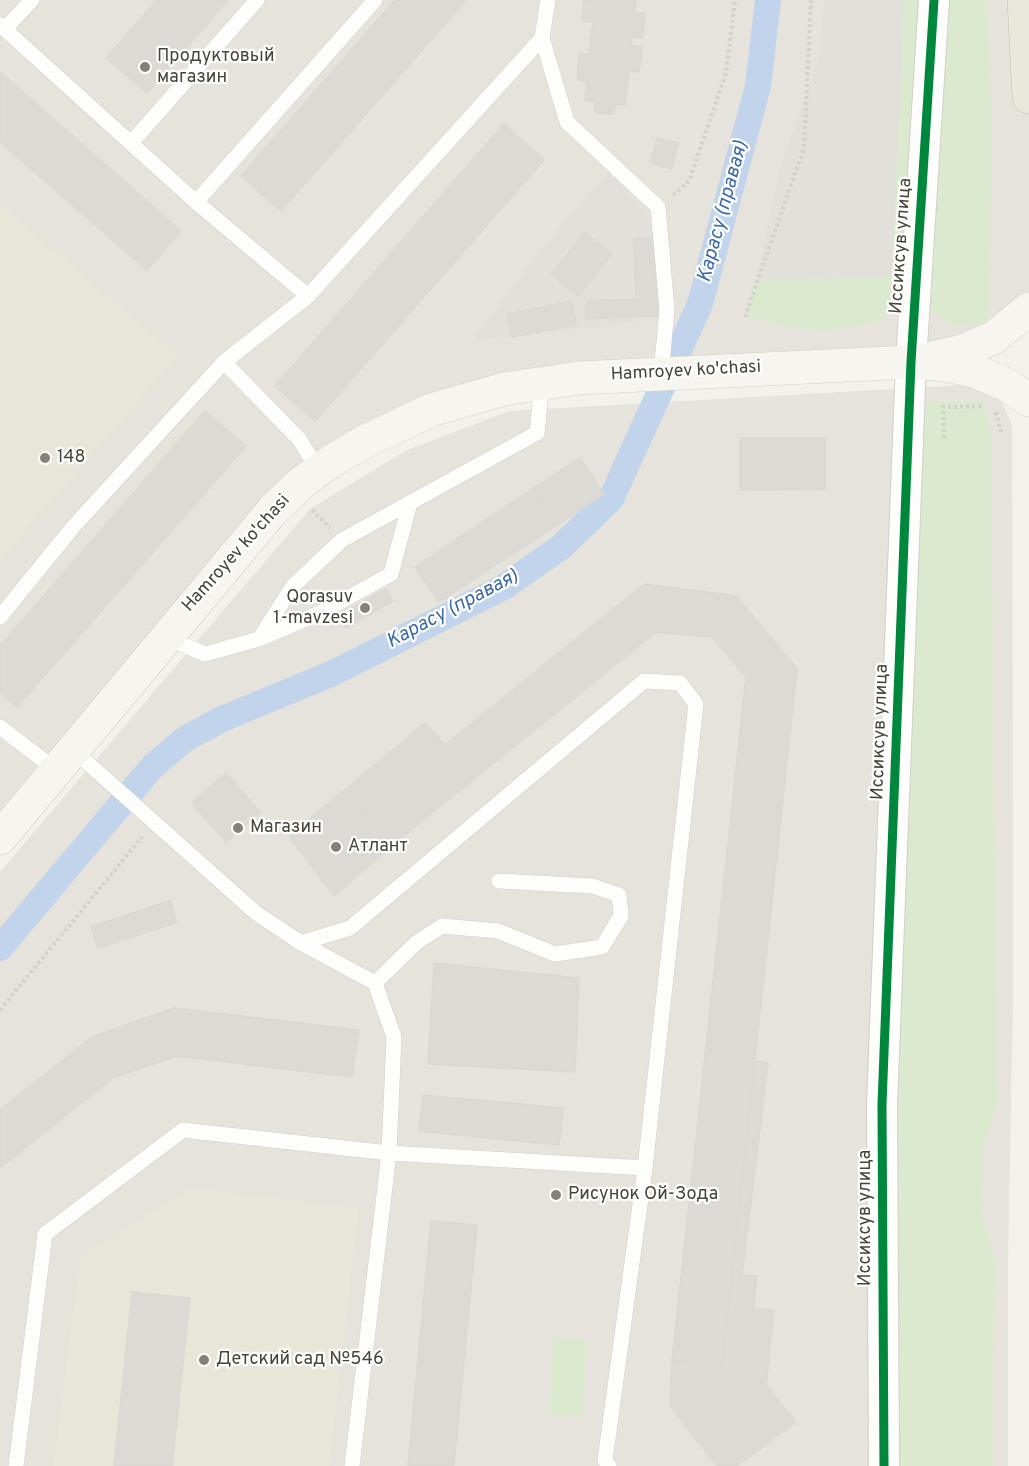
<!DOCTYPE html>
<html>
<head>
<meta charset="utf-8">
<style>
	body { margin:0 }
	canvas { display:block; background:#f2f1ec }
</style>
</head>
<body>
<canvas width="1029" height="1466"></canvas>
<script>
const c = document.querySelector('canvas').getContext('2d');
c.lineJoin = 'round';
function fill(path, color) {
  c.fillStyle = color;
  c.fill(path, 'evenodd');
}
function shape(rows) {
  const path = new Path2D();
  for (const r of rows) {
    path.moveTo(r[0], r[1]);
    for (let i = 2; i < r.length; i += 2) path.lineTo(r[i], r[i + 1]);
  }
  return path;
}
function stroke(path, color, width, dash) {
  c.strokeStyle = color;
  c.lineWidth = width;
  c.lineCap = dash ? 'butt' : 'round';
  c.setLineDash(dash || []);
  c.stroke(path);
}
function write(font, color, halo, rows, align = 'center') {
  c.font = font + ' Overpass,sans-serif';
  c.lineWidth = 4.5;
  c.setLineDash([]);
  c.textBaseline = 'middle';
  c.strokeStyle = halo;
  c.fillStyle = color;
  for (const [text, x, y, turn = 0] of rows) {
    c.save();
    c.translate(x, y);
    c.rotate((+turn || 0) * Math.PI / 180);
    c.textAlign = isNaN(turn) ? turn : align;
    if (halo) c.strokeText(text, 0, 0);
    c.fillText(text, 0, 0);
    c.restore();
  }
}
fill(shape([
	[0,0,1024,0,1029,97,1029,309,993,338,542,382,330,462,0,838],
	[982,384,1002,401,1012,426,1013,991,1008,1262,1008,1466,0,1466,0,872,310,509,405,451,509,411]
]), '#e5e3db');
fill(shape([
	[824,0,904,0,893,276,756,281,780,169,820,56],
	[608,172,643,210,657,238,662,319,472,341,533,260]
]), '#e1e0db');
fill(shape([
	[0,204,178,356,0,560],
	[192,1188,359,1209,329,1466,53,1466,81,1255]
]), '#e7e6d9');
fill(shape([
	[904,0,986,0,992,122,988,324,952,325,934,313,894,309,880,321,821,332,745,317,756,281,892,276],
	[928,401,984,402,991,436,997,1103,982,1152,981,1213,995,1262,993,1466,884,1466,910,435],
	[554,1338,587,1340,583,1416,549,1414]
]), '#dbeacf');
stroke(shape([
	[0,948,153,766,185,739,222,719,331,674,504,587,561,547,611,499,700,304,758,86,768,0]
]), '#c2d4eb', 26);
const building = shape([
	[157,0,228,0,147,93,106,58,157,0],
	[395,0,466,0,281,211,241,176,395,0],
	[584,0,636,0,635,13,645,13,643,38,632,37,631,46,642,47,639,72,629,71,625,105,615,104,614,114,594,112,595,102,585,101,587,81,577,80,579,53,589,54,593,22,582,21,584,0],
	[0,72,181,231,147,270,0,142,0,72],
	[504,124,544,160,315,421,275,386,504,124],
	[657,138,678,143,672,169,650,163,657,138],
	[585,232,612,254,578,296,551,275,585,232],
	[654,238,657,316,586,319,586,301,636,299,634,239,654,238],
	[572,301,576,325,512,337,507,314,572,301],
	[205,411,246,446,17,707,0,692,0,646,205,411],
	[740,438,825,438,825,489,740,490,740,438],
	[580,458,604,494,557,525,533,489,580,458],
	[533,489,557,525,439,602,415,567,533,489],
	[644,584,736,596,797,669,722,1366,672,1361,746,677,712,637,656,632,390,847,362,812,644,584],
	[386,589,393,601,345,628,338,616,386,589],
	[425,723,445,745,362,812,390,847,334,896,289,836,425,723],
	[226,773,260,812,226,842,192,803,226,773],
	[170,901,177,922,98,948,91,927,170,901],
	[434,963,579,978,575,1072,428,1064,434,963],
	[174,1008,359,1030,352,1077,176,1056,113,1078,0,1168,0,1110,92,1037,174,1008],
	[755,1061,768,1063,742,1275,757,1276,753,1309,774,1310,766,1385,796,1422,737,1466,717,1466,670,1406,672,1361,722,1366,755,1061],
	[423,1095,563,1108,559,1145,419,1131,423,1095],
	[431,1221,477,1225,454,1466,408,1466,431,1221],
	[132,1292,190,1298,172,1466,114,1466,132,1292]
]);
fill(building, '#dbdad5');
stroke(building, '#dad8d2', 1.5);
const lane = shape([
	[548,0,542,38,567,122,658,207,667,310,661,373],
	[0,25,196,202,308,296,224,362,299,439,319,471],
	[5,29,32,0],
	[131,143,257,0],
	[196,202,375,0],
	[308,296,542,38],
	[0,617,73,527,224,362],
	[165,637,205,654,259,639,322,612,391,574,410,503],
	[259,639,293,586,342,540,537,433,542,382],
	[0,727,56,770],
	[72,749,256,913,301,943,350,928,644,681,680,683,696,704,645,1168,605,1460,609,1466],
	[301,943,375,983,394,1037,389,1153,352,1466],
	[375,983,417,942,442,926,498,931,555,954,602,947,621,916,619,895,593,886,499,881],
	[16,1466,45,1234,183,1130,389,1153,645,1168]
]);
const street = shape([
	[884,1466,882,1104,911,362,934,0]
]);
const secondary = shape([
	[928,359,962,351,993,338,1029,309],
	[0,838,273,510,301,483,330,462,362,443,431,410,504,389,579,378,911,362,945,365,977,372,1007,385,1029,400]
]);
const highway = shape([
	[1024,0,1029,97]
]);
stroke(lane, '#d0cfca', 16);
stroke(street, '#d0cfca', 32);
stroke(secondary, '#d1d0c6', 34);
stroke(highway, '#c7c1aa', 34);
stroke(shape([
	[673,195,689,181,726,73,735,0],
	[745,317,804,148,811,0],
	[996,412,1001,432],
	[944,438,943,407,983,406],
	[312,510,330,528],
	[0,1010,142,837]
]), '#d2d1cb', 4, [3, 3]);
stroke(lane, '#fdfdfc', 15);
stroke(street, '#fdfdfc', 30);
stroke(secondary, '#f6f5f0', 33);
stroke(highway, '#eae8dc', 33);
stroke(shape([
	[884,1466,882,1104,911,362,934,0]
]), '#00873e', 9);
for (const [x, y, r, color] of [
	[145,67,6,"#838178"],
	[45,458,6,"#838178"],
	[365,608,6,"#838178"],
	[238,828,6,"#838178"],
	[336,847,6,"#838178"],
	[556,1195,6,"#838178"],
	[204,1360,6,"#838178"]
]) {
  const dot = new Path2D();
  dot.arc(x, y, r, 0, 2 * Math.PI);
  c.fillStyle = color;
  c.fill(dot);
  stroke(dot, '#fff', 2);
}
write('18px', '#474439', '#fff', [
	["Продуктовый",157,57],
	["магазин",157,78],
	["148",57,458],
	["Qorasuv",353,598,"right"],
	["1-mavzesi",353,619,"right"],
	["Магазин",250,828],
	["Атлант",348,847],
	["Рисунок Ой-Зода",568,1195],
	["Детский сад №546",216,1360]
], 'left');
write('18px', '#474439', '#fff', [
	["Иссиксув улица",902,246,-86],
	["Hamroyev ko'chasi",686,372,-3],
	["Hamroyev ko'chasi",237,554,-48],
	["Иссиксув улица",881,732,-88],
	["Иссиксув улица",866,1218,-90]
]);
write('italic 20px', '#3b6aaa', '#fff', [
	["Карасу (правая)",724,212,-75],
	["Карасу (правая)",453,610,-28]
]);
</script>
</body>
</html>
